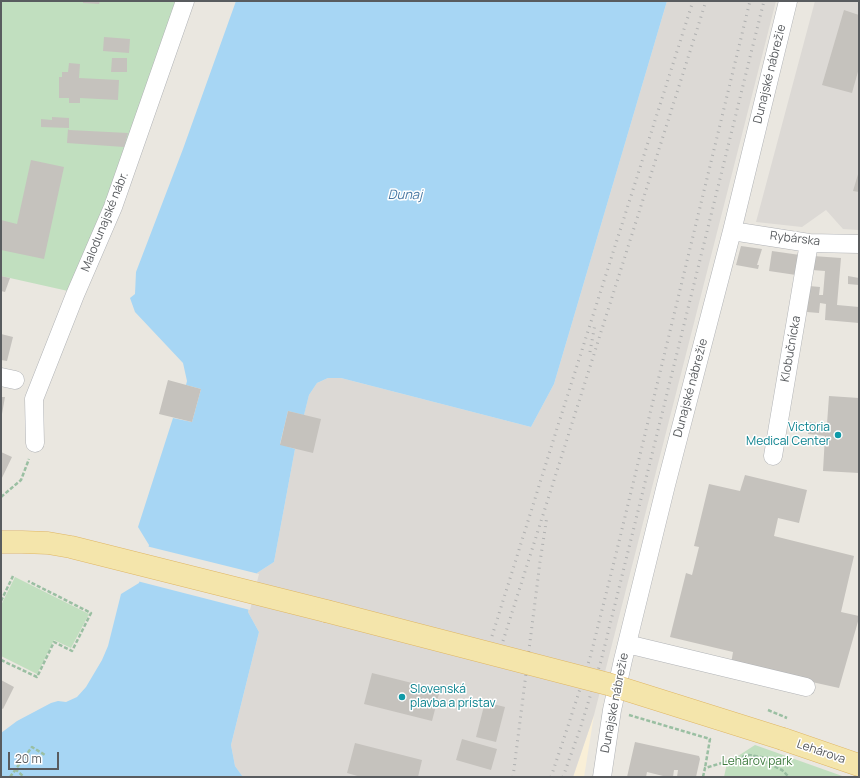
<!DOCTYPE html>
<html>
<head>
<meta charset="utf-8">
<style>
	body { margin:0 }
	#map { position:relative; width:860px; height:778px; overflow:hidden; background:#eae7e0; font-family:Manrope,sans-serif }
	canvas { display:block }
	.frame { position:absolute; inset:0; border:2px solid #595c5f; pointer-events:none }
	.scale { position:absolute; left:8px; top:752px; width:51px; height:18px; box-sizing:border-box; border:2px solid #595c5f; border-top:0; padding-left:5px; font-size:12px; line-height:14px; white-space:nowrap; color:#595c5f; -webkit-text-stroke:3px #fff; paint-order:stroke }
</style>
</head>
<body>
<div id="map">
<canvas width="860" height="778"></canvas>
<div class="frame"></div>
<div class="scale">20 m</div>
</div>
<script>
const c = document.querySelector('canvas').getContext('2d');
c.lineJoin = 'round';
function fill(path, color) {
  c.fillStyle = color;
  c.fill(path, 'evenodd');
}
function shape(rows) {
  const path = new Path2D();
  for (const r of rows) {
    path.moveTo(r[0], r[1]);
    for (let i = 2; i < r.length; i += 2) path.lineTo(r[i], r[i + 1]);
  }
  return path;
}
function stroke(path, color, width, dash) {
  c.strokeStyle = color;
  c.lineWidth = width;
  c.lineCap = dash ? 'butt' : 'round';
  c.setLineDash(dash || []);
  c.stroke(path);
}
function write(font, color, halo, rows, align = 'center') {
  c.font = font + ' Manrope,sans-serif';
  c.lineWidth = 3;
  c.setLineDash([]);
  c.textBaseline = 'middle';
  c.strokeStyle = halo;
  c.fillStyle = color;
  for (const [text, x, y, turn = 0] of rows) {
    c.save();
    c.translate(x, y);
    c.rotate((+turn || 0) * Math.PI / 180);
    c.textAlign = isNaN(turn) ? turn : align;
    if (halo) c.strokeText(text, 0, 0);
    c.fillText(text, 0, 0);
    c.restore();
  }
}
fill(shape([
	[594,715,584,777,573,777]
]), '#f9efd7');
fill(shape([
	[667,1,776,1,594,715,573,777,243,777,235,766,231,745,259,632,248,612,257,573,274,562,295,449,280,445,288,411,304,414,309,395,317,383,328,378,341,378,531,427,554,384],
	[815,1,859,1,859,230,843,229,826,210,802,227,756,222]
]), '#dcd9d5');
fill(shape([
	[1,1,177,1,103,209,68,291,1,276],
	[15,577,89,614,71,648,54,640,37,674,1,656,1,605],
	[755,745,845,777,724,777,727,763]
]), '#c1dfbf');
fill(shape([
	[236,1,667,1,554,384,531,427,341,378,328,378,317,383,309,395,304,415,288,411,280,444,295,449,274,562,257,573,248,612,259,632,231,745,235,766,243,777,1,777,1,733,17,721,51,703,58,701,66,702,77,697,86,687,102,660,108,646,121,594,139,583,149,545,138,527,173,418,192,422,201,389,186,385,187,381,183,363,135,312,130,298,135,294,136,272,183,149]
]), '#a7d6f4');
fill(shape([
	[146,546,259,574,250,610,137,581]
]), '#eae7e0');
fill(shape([
	[83,1,100,1,99,4,83,3],
	[844,10,859,15,859,68,852,93,822,85],
	[104,37,130,39,129,53,103,51],
	[112,58,127,58,127,72,111,72],
	[69,63,80,64,79,78,119,80,118,100,80,98,80,103,69,103,69,98,59,98,59,77,62,77,62,72,68,72],
	[52,117,69,118,69,128,41,127,41,119,52,120],
	[68,129,69,130,128,133,124,147,67,143],
	[31,160,64,167,44,259,1,250,1,220,17,224],
	[859,171,859,192,853,191],
	[741,246,762,249,757,265,759,265,758,269,736,265],
	[772,251,800,255,796,275,769,271],
	[813,256,841,258,837,305,859,307,859,323,825,320,826,304,820,303,819,313,807,312,809,286,820,287,819,295,823,295,825,271,812,270],
	[1,276,10,278,5,292,1,291],
	[848,276,859,278,859,285,848,284],
	[1,334,13,337,7,361,1,360],
	[168,380,201,389,192,422,159,414],
	[829,396,859,398,859,473,823,471,825,436,808,434,809,422,827,424],
	[1,397,5,397,2,414,1,414],
	[288,411,321,419,313,453,280,445],
	[1,452,12,457,1,480],
	[745,475,807,490,799,523,778,518,774,536,854,556,841,612,859,616,859,618,839,688,731,664,733,652,670,637,686,573,692,575,699,547,694,546,709,484,740,491],
	[372,673,440,690,432,721,364,704],
	[1,680,14,687,3,709,1,708],
	[485,702,505,707,496,742,476,737],
	[462,739,497,749,491,770,456,760],
	[635,742,699,756,700,759,696,777,677,777,678,770,674,770,673,777,667,777,647,772,646,777,627,777],
	[355,743,422,760,418,777,361,777,347,773]
]), '#c5c2bd');
const minor = shape([
	[732,231,809,243,859,244],
	[1,377,15,380],
	[35,443,34,399,75,295,113,207,185,1],
	[773,456,809,243],
	[627,644,806,687],
	[602,777,612,710,623,660,666,485,732,231,788,1]
]);
const major = shape([
	[1,542,22,542,48,543,71,547,326,611],
	[783,739,859,765]
]);
stroke(minor, '#b1b3b6', 19);
stroke(major, '#dfb664', 23);
stroke(shape([
	[1,497,21,480,29,459],
	[1,601,13,576],
	[1,660,37,677,54,642,72,651,91,613,28,581],
	[768,710,787,718],
	[629,715,710,739,705,768],
	[753,756,782,770,789,777],
	[15,769,24,777],
	[10,777,32,747,45,755],
	[703,777,705,768,749,755,780,760,780,759]
]), '#9abfa2', 2.5, [4, 2]);
stroke(minor, '#fff', 18);
stroke(major, '#f4e5ab', 22);
stroke(shape([
	[590,352,595,324],
	[492,636,554,438,693,1],
	[503,641,706,1],
	[513,777,540,562,547,516],
	[551,777,568,726,590,658,615,558,750,1],
	[563,777,580,729,601,661,754,41,764,1]
]), '#afb0b0', 3, [1, 5]);
const majorBridge = shape([
	[326,611,608,684,783,739]
]);
stroke(majorBridge, '#dfb664', 23, []);
stroke(majorBridge, '#f4e5ab', 22);
for (const [x, y, r, color] of [
	[838,435,4,"#0f9aa8"],
	[402,697,4,"#0f9aa8"]
]) {
  const dot = new Path2D();
  dot.arc(x, y, r, 0, 2 * Math.PI);
  c.fillStyle = color;
  c.fill(dot);
  stroke(dot, '#fff', 1.5);
}
write('12px', '#595c5f', '#fff', [
	["Dunajské nábrežie",770,74,-76],
	["Malodunajské nábr.",105,222,-68],
	["Rybárska",795,239,7],
	["Klobučnícka",791,349,-80],
	["Dunajské nábrežie",691,388,-75],
	["Dunajské nábrežie",615,703,-79],
	["Lehárova",821,752,19]
]);
write('12px', '#0d838f', '#fff', [
	["Victoria",830,428],
	["Medical Center",830,442],
	["Slovenská",410,690,"left"],
	["plavba a prístav",410,704,"left"]
], 'right');
write('12px', '#3d7a3d', '#fff', [
	["Lehárov park",757,762]
]);
write('italic 13px', '#4878a3', '#fff', [
	["Dunaj",405,195]
]);
</script>
</body>
</html>
